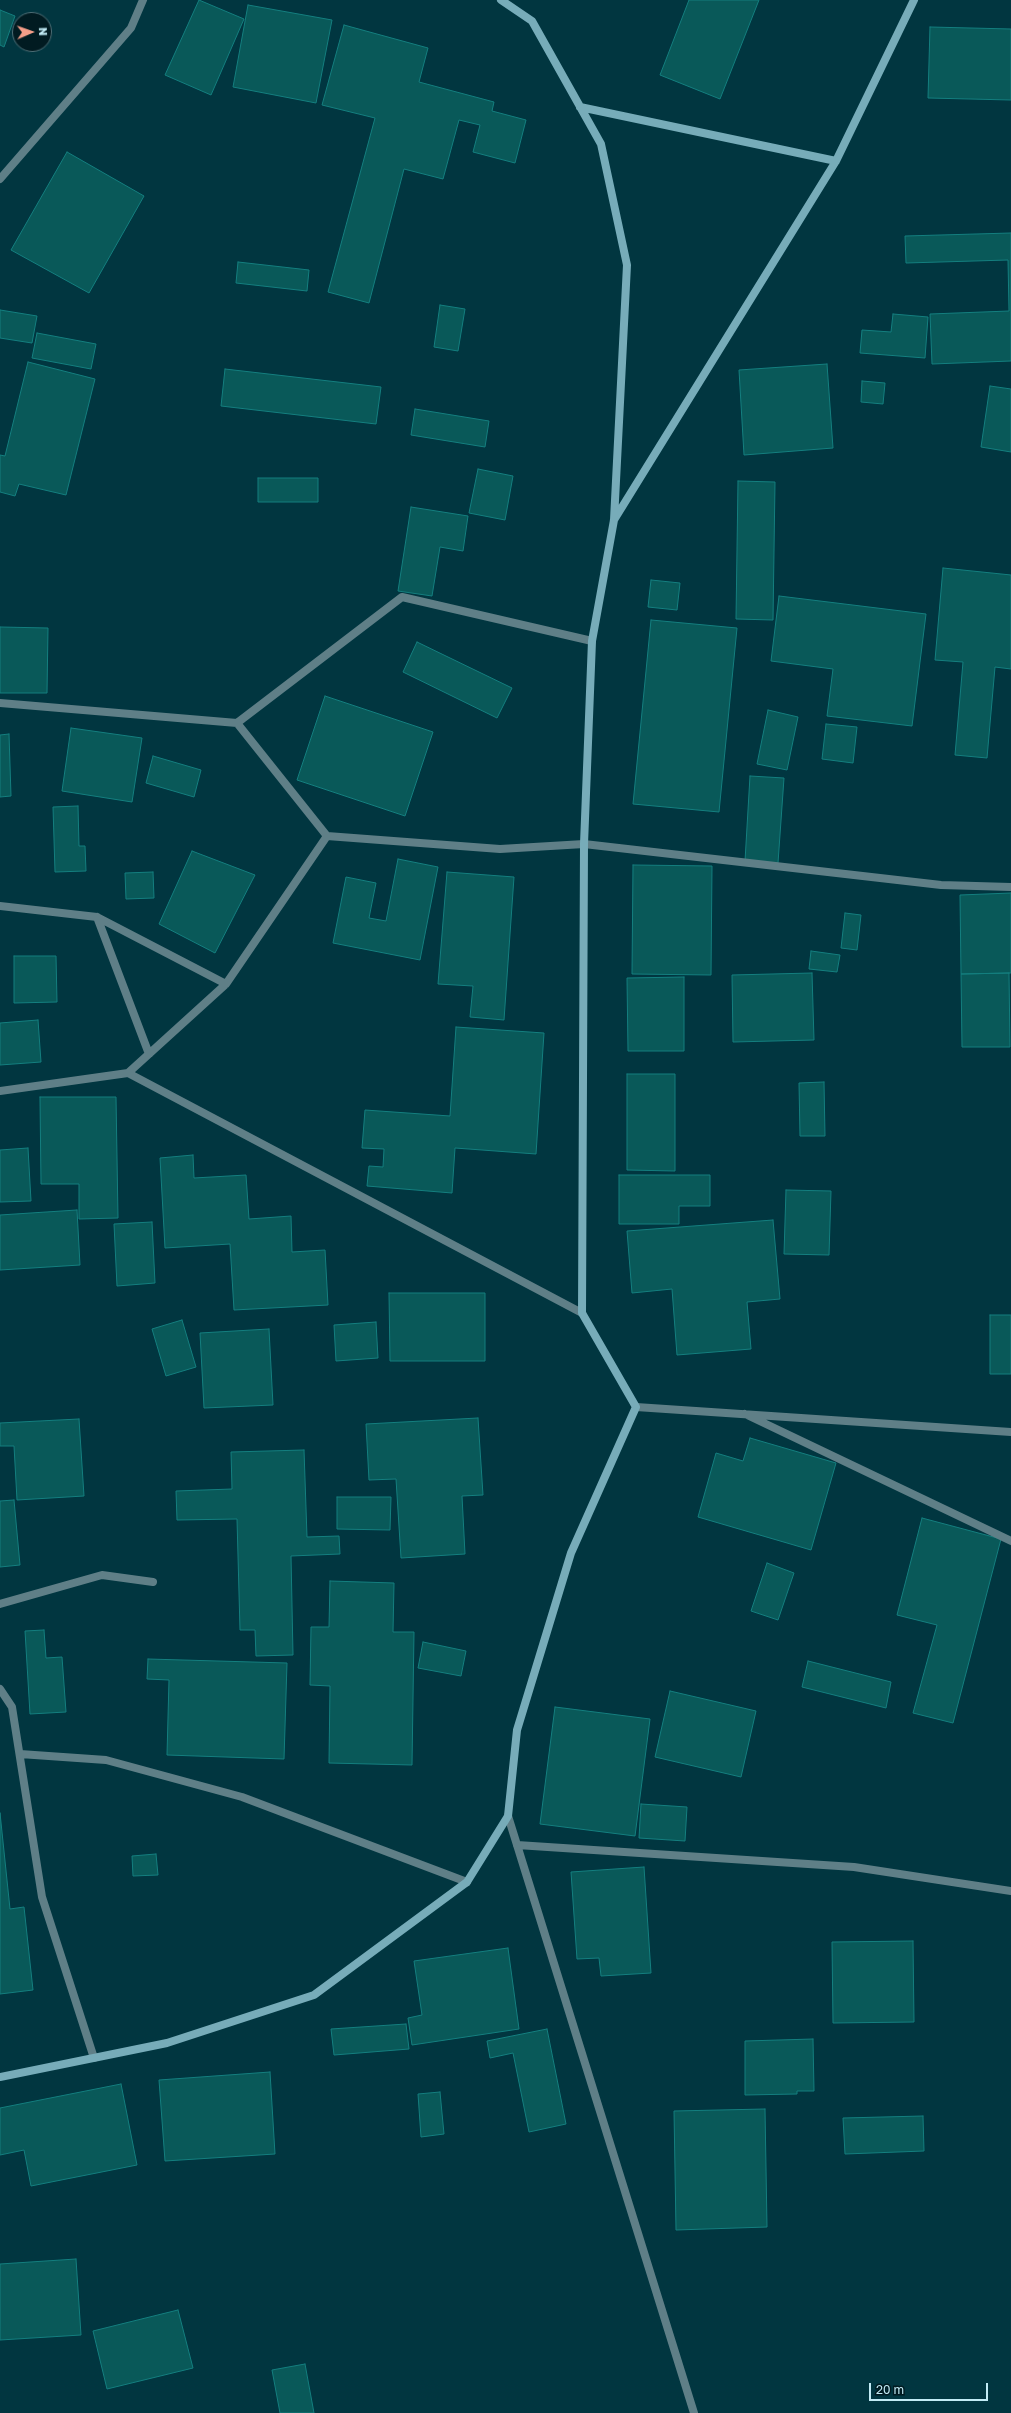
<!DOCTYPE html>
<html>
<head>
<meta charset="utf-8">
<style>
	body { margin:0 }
	#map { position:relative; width:1011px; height:2413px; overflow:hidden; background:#013640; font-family:"Golos Text",sans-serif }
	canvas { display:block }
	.north { position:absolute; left:12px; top:12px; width:40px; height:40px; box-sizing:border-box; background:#011b21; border:1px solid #4e6e76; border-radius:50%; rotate:88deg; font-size:11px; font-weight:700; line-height:16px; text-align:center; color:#c2ebf5 }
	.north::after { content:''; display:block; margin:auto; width:14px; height:18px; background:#f49e89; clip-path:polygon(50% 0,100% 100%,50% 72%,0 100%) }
	.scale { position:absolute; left:869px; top:2383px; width:119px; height:18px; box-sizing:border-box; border:2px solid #c2ebf5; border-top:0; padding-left:5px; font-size:12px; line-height:14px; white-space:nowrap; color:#c2ebf5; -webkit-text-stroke:3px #011b21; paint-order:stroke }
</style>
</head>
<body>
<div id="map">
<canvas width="1011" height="2413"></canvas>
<div class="north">N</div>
<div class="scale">20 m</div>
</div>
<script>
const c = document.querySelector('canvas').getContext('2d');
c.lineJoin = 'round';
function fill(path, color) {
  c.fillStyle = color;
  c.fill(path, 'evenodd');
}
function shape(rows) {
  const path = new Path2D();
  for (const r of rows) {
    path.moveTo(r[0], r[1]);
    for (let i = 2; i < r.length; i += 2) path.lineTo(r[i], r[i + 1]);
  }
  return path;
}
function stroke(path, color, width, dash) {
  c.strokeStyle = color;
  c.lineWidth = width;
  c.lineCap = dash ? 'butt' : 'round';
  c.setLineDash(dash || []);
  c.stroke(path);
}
const building = shape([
	[199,0,244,19,211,95,165,75,199,0],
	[689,0,759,0,720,99,660,75,689,0],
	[248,5,332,20,316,103,233,87,248,5],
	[0,10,15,16,4,47,0,45,0,10],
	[344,25,428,48,419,82,494,102,492,111,526,120,515,163,473,152,480,125,459,120,443,179,404,169,369,303,328,292,375,118,322,105,344,25],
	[930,27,1011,29,1011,100,928,98,930,27],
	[67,152,144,196,89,293,11,250,67,152],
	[1011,233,1011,361,932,364,930,314,1009,311,1008,260,906,263,905,236,1011,233],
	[238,262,309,270,307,291,236,283,238,262],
	[440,305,465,309,458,351,434,347,440,305],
	[0,310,37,316,32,343,0,338,0,310],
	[893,314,928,317,925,358,860,353,862,330,891,332,893,314],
	[37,333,96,344,91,369,32,358,37,333],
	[28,362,95,379,66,495,19,484,15,496,0,492,0,455,5,456,28,362],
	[827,364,833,448,744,455,739,370,827,364],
	[225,369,381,387,376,424,221,406,225,369],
	[862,381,885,383,883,404,861,402,862,381],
	[990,386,1011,389,1011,452,981,447,990,386],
	[415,409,489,421,485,447,411,435,415,409],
	[478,469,513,476,505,520,469,513,478,469],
	[258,478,318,478,318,502,258,502,258,478],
	[738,481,775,482,773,620,736,619,738,481],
	[411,507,468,516,463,551,440,547,432,596,398,591,411,507],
	[943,568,1011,575,1011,669,995,667,987,758,955,755,963,662,935,660,943,568],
	[651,580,680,583,677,610,648,607,651,580],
	[779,596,926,614,912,726,827,716,833,669,771,661,779,596],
	[651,620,737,628,719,812,633,804,651,620],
	[0,627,48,628,47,693,0,693,0,627],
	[417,642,512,688,497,718,403,672,417,642],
	[325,696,433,732,405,816,297,780,325,696],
	[768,710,798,717,787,770,757,764,768,710],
	[826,724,857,727,853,763,822,759,826,724],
	[71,728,142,738,132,802,62,791,71,728],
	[9,734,11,796,0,797,0,735,9,734],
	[153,756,201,770,194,797,146,783,153,756],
	[750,776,784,778,778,863,745,861,750,776],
	[78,806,79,846,85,846,86,871,55,872,53,807,78,806],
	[192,851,255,875,215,953,159,924,192,851],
	[398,859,438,867,420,960,333,943,346,877,376,883,369,918,386,921,398,859],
	[633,865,712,866,711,975,632,974,633,865],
	[153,872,154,898,126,899,125,873,153,872],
	[447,872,514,877,504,1020,470,1017,473,986,438,984,447,872],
	[1011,893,1011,973,961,974,960,895,1011,893],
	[845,913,861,915,857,950,841,948,845,913],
	[811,951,840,955,837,972,809,969,811,951],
	[14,956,56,956,57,1002,14,1003,14,956],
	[812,973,814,1040,733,1042,732,975,812,973],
	[1009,973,1010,1047,962,1047,961,974,1009,973],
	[684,977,684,1051,628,1051,627,978,684,977],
	[38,1020,41,1062,0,1065,0,1023,38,1020],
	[456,1027,544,1033,536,1154,455,1148,452,1193,367,1186,369,1166,383,1167,384,1149,362,1148,365,1110,450,1116,456,1027],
	[627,1074,675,1074,675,1171,627,1170,627,1074],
	[824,1082,825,1136,800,1136,799,1083,824,1082],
	[40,1097,116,1097,118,1218,79,1219,79,1184,41,1184,40,1097],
	[28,1148,31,1201,0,1202,0,1150,28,1148],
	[193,1155,194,1178,246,1175,249,1219,291,1216,292,1252,325,1250,328,1305,234,1310,230,1244,165,1248,160,1158,193,1155],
	[619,1175,710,1175,710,1206,679,1206,679,1224,619,1224,619,1175],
	[786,1190,831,1191,829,1255,784,1254,786,1190],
	[77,1210,80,1265,0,1270,0,1215,77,1210],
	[773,1220,780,1299,747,1302,751,1349,677,1355,672,1289,632,1293,627,1231,773,1220],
	[152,1222,155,1283,117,1286,114,1224,152,1222],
	[389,1293,485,1293,485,1361,390,1361,389,1293],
	[990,1315,1011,1315,1011,1374,990,1374,990,1315],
	[182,1320,196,1367,166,1376,152,1329,182,1320],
	[376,1322,378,1358,336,1361,334,1325,376,1322],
	[269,1329,273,1405,204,1408,200,1333,269,1329],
	[478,1418,483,1495,462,1496,465,1554,401,1558,396,1479,369,1480,366,1424,478,1418],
	[79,1419,84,1496,17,1500,14,1446,0,1446,0,1423,79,1419],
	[750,1438,836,1463,811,1550,698,1517,716,1453,743,1461,750,1438],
	[304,1450,307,1537,339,1536,340,1554,291,1556,293,1655,256,1656,255,1630,240,1630,237,1519,177,1520,176,1491,232,1489,231,1452,304,1450],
	[337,1497,391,1497,390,1530,337,1529,337,1497],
	[14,1500,20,1565,0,1567,0,1501,14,1500],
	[922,1518,1001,1539,953,1723,913,1713,937,1625,897,1615,922,1518],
	[767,1563,794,1573,778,1620,751,1611,767,1563],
	[330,1581,394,1583,393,1632,414,1632,412,1765,329,1763,330,1686,310,1685,311,1627,329,1627,330,1581],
	[44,1630,46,1658,62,1657,66,1712,30,1714,25,1631,44,1630],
	[423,1642,466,1651,461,1676,418,1668,423,1642],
	[148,1659,287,1663,284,1759,167,1755,169,1680,147,1679,148,1659],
	[808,1661,891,1682,886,1708,802,1687,808,1661],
	[670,1691,756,1711,741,1777,655,1757,670,1691],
	[555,1707,650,1719,635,1836,540,1824,555,1707],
	[641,1804,687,1807,685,1841,639,1838,641,1804],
	[0,1813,10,1909,24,1907,33,1990,0,1994,0,1813],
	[156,1854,158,1875,133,1876,132,1856,156,1854],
	[644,1867,651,1973,601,1976,599,1958,577,1959,571,1872,644,1867],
	[913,1941,914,2022,833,2023,832,1942,913,1941],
	[508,1948,519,2029,412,2045,408,2018,422,2015,414,1961,508,1948],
	[406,2024,409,2049,334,2055,331,2029,406,2024],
	[547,2029,566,2124,529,2132,513,2053,490,2058,487,2041,547,2029],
	[813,2039,814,2091,797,2091,797,2094,745,2095,745,2041,813,2039],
	[270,2072,275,2154,165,2161,159,2080,270,2072],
	[121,2084,137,2165,31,2186,24,2150,0,2155,0,2108,121,2084],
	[440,2092,444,2134,421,2137,418,2094,440,2092],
	[765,2109,767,2227,676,2230,674,2111,765,2109],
	[923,2116,924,2151,845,2154,843,2118,923,2116],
	[76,2259,81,2335,0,2340,0,2264,76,2259],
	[178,2310,193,2368,107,2389,93,2331,178,2310],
	[305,2364,314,2413,280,2413,272,2370,305,2364]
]);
fill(building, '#095959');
stroke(building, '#147f7f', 1);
stroke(shape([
	[0,179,131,28,143,0],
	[0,703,237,723],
	[327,836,500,849,584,844,941,885,1011,887],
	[0,906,97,917,226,984],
	[97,917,149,1054],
	[128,1073,226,984,327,836,237,723,402,597,592,641],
	[0,1091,128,1073,582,1313],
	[636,1407,1011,1432],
	[745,1414,1011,1541],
	[0,1604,102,1575,153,1582],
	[0,1689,12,1707,42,1897,94,2058],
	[20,1754,106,1760,242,1797,467,1882],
	[508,1816,694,2413],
	[517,1845,854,1867,1011,1891]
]), '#5f7f87', 8);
stroke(shape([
	[580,107,836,161],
	[614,520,836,161,914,0],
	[0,2077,167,2043,314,1995,467,1882,508,1816,517,1730,571,1553,636,1407,582,1313,584,844,592,641,614,520,627,265,601,144,532,21,501,0]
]), '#77acb9', 8);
</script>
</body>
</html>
